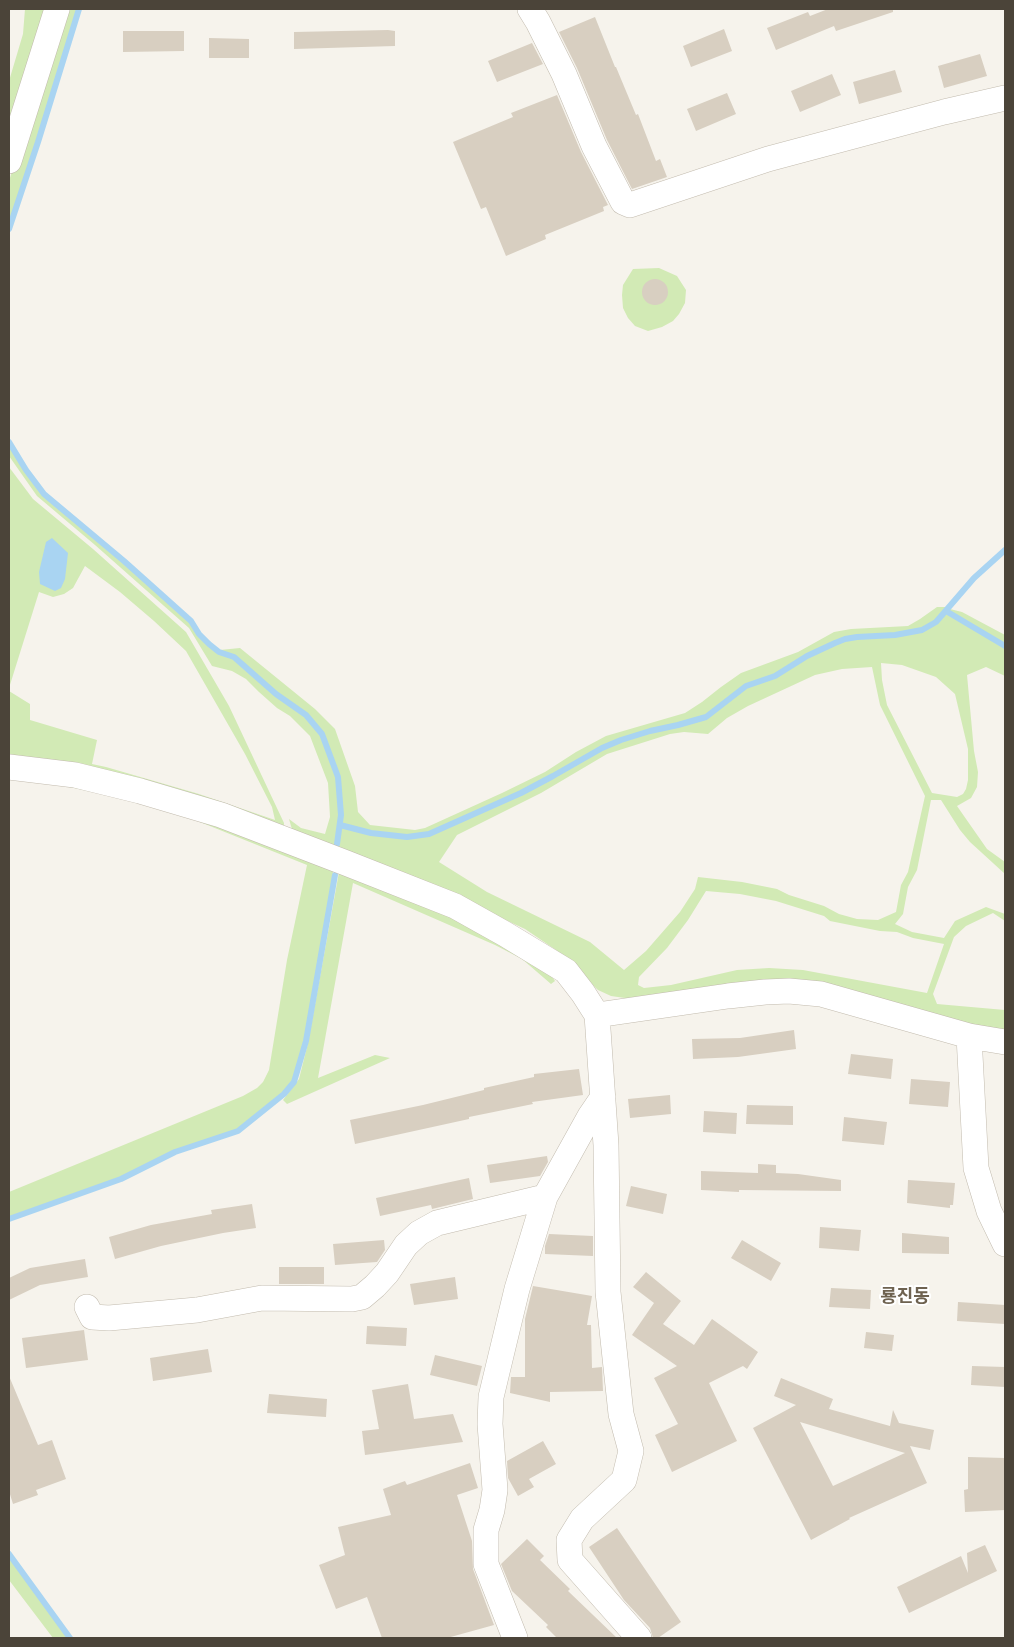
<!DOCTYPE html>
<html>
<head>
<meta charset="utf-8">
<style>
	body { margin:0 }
	#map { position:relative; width:1014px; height:1647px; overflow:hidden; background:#f6f3ec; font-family:"Public Sans",sans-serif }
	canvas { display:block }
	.frame { position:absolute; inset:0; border:10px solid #4b4439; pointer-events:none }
</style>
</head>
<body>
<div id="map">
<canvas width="1014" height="1647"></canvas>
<div class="frame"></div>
</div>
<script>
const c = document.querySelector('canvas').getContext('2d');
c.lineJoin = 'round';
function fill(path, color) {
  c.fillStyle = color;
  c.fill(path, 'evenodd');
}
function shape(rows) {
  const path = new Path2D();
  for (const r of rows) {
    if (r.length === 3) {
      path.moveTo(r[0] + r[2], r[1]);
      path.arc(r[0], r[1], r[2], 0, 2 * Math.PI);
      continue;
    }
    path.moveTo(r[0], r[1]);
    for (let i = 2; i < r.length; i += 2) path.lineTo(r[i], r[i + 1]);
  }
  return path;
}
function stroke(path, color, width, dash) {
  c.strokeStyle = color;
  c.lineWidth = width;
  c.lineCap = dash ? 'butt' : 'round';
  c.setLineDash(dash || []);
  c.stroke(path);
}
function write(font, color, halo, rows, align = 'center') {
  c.font = font + ' "Public Sans","Noto Sans KR",sans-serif';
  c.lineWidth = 4;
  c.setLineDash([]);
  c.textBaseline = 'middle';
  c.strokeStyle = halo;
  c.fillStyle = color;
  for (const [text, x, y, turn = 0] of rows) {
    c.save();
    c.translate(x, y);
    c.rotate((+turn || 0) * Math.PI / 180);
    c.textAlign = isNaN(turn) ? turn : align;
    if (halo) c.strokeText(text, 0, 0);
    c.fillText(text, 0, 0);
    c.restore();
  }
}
fill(shape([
	[25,9,51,9,9,137,9,81,23,34],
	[63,9,77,9,37,141,9,224,9,181],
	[659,268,677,276,686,290,685,303,679,314,673,321,662,327,648,331,635,326,628,318,623,308,622,295,623,285,633,269],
	[9,445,24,471,43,495,122,562,190,622,198,635,208,646,218,653,233,659,275,695,305,716,320,735,336,778,340,815,335,843,339,844,341,827,370,834,407,839,430,836,521,794,554,778,602,750,621,742,651,732,679,727,707,718,747,688,775,677,808,658,836,645,846,641,857,639,895,637,914,634,923,631,937,623,946,613,1005,648,1005,676,986,667,967,675,974,751,978,772,977,787,971,798,957,806,987,849,1005,862,1005,874,970,842,960,830,941,800,931,800,917,870,908,887,903,914,895,924,912,932,944,938,955,921,986,907,1005,914,1005,921,993,913,966,926,954,937,933,994,937,1004,1005,1010,1005,1034,847,994,632,999,611,996,598,990,556,950,525,929,473,905,293,833,289,819,301,828,325,834,330,817,328,783,310,736,290,716,277,708,259,692,246,679,232,671,212,666,189,628,95,545,37,496,9,456],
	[881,663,902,665,936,677,955,694,968,749,968,780,966,789,963,794,957,797,932,793,887,705,882,680],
	[872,667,880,705,925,796,908,872,901,885,896,912,878,920,857,919,839,914,824,906,789,895,777,889,742,882,698,877,695,889,680,912,646,951,624,970,590,942,487,892,439,862,457,835,541,793,607,754,670,734,684,732,708,734,727,718,748,706,815,675,842,669],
	[706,891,740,894,776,901,824,916,830,921,880,931,897,932,913,938,944,944,927,993,803,970,769,968,737,970,671,985,644,988,638,985,639,977,667,948,688,920],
	[9,467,33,499,93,549,186,632,229,706,284,823,284,831,9,758,9,691,30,704,30,720,97,740,92,764,106,767,199,794,275,820,272,807,245,754,186,651,154,621,120,592,85,566,73,588,64,594,53,597,39,592,9,688],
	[937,607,948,607,935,620,921,628,895,634,857,636,845,638,835,642,807,655,774,674,745,685,705,715,678,724,650,729,620,739,601,747,552,775,520,791,453,822,428,833,407,835,371,831,342,824,342,797,339,777,323,733,307,713,277,693,235,656,220,650,240,648,315,709,335,729,355,786,358,812,370,825,415,830,425,828,502,793,545,772,576,752,606,736,685,713,702,702,721,687,741,673,798,652,834,632,851,629,908,626,920,619],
	[950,609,962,612,1005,635,1005,645,948,611],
	[9,772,137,796,333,868,333,875,305,1041,293,1081,283,1092,237,1129,174,1151,120,1178,9,1217,9,1192,243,1096,257,1088,263,1082,269,1070,287,960,307,865,175,812,129,799,49,783],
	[339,872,448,915,550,974,555,981,551,984,522,959,495,945,353,883,318,1078,375,1055,390,1058,287,1104,283,1100,299,1079,308,1043],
	[9,1557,29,1583,68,1638,53,1638,9,1580]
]), '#d2eab5');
fill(shape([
	[52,538,68,553,65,579,61,588,55,591,40,584,39,572,46,542]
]), '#a9d4f2');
stroke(shape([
	[9,229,38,142,79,9],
	[9,442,26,470,44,494,124,561,191,621,199,634,209,644,219,652,234,657,276,694,306,715,322,734,338,777,341,815,337,844],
	[946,611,1005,646],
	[340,825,371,833,407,837,429,834,521,793,553,776,602,748,621,740,650,731,678,725,706,717,746,686,775,676,807,656,835,643,845,639,857,637,895,635,922,630,936,622,974,578,1005,550],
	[9,1219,121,1179,175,1152,238,1131,284,1094,294,1082,306,1041,335,875],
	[9,1554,70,1638]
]), '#a9d4f2', 6);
fill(shape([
	[828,9,893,9,893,12,836,31,834,26,776,50,767,28,808,12,810,16],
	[595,17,615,67,616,67,636,115,638,114,656,161,660,159,667,177,632,189,607,140,577,68,559,32],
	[724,29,732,51,691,67,683,46],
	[388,30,395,31,395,46,294,49,294,32],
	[123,31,184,31,184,51,123,52],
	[209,38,249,39,249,58,209,58],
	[532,43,543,64,497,82,488,61],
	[980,54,987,76,944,88,938,66],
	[895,70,902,92,859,104,853,82],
	[832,74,841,95,800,112,791,91],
	[727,93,736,114,696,131,687,109],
	[557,95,581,152,608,205,603,207,604,211,545,235,546,239,506,256,486,207,481,209,453,142,513,117,511,113],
	[655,292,13],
	[794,1030,796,1049,738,1057,693,1059,692,1039,740,1038],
	[851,1054,893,1059,891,1079,848,1074],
	[579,1069,583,1095,532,1102,533,1104,469,1117,469,1119,355,1144,350,1120,423,1105,484,1090,484,1088,534,1077,534,1074],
	[911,1079,950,1082,948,1107,909,1104],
	[670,1095,671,1114,630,1118,628,1099],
	[747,1105,793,1106,793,1125,746,1124],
	[704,1111,737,1113,736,1134,703,1132],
	[844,1117,887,1122,884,1145,842,1141],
	[547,1156,548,1162,540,1176,490,1183,487,1165],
	[758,1164,776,1165,776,1173,798,1174,841,1180,841,1191,739,1190,739,1192,701,1190,701,1171,758,1173],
	[469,1178,473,1199,432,1209,431,1205,380,1216,376,1198],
	[908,1180,955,1183,953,1205,950,1205,950,1208,907,1203],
	[631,1186,667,1194,663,1214,626,1206],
	[252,1204,256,1228,223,1233,161,1246,115,1259,109,1237,151,1225,212,1214,211,1210],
	[820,1227,861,1230,859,1251,819,1248],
	[902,1233,949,1237,949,1254,902,1253],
	[549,1234,593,1236,593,1256,545,1254,545,1246],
	[384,1240,385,1250,377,1262,335,1265,333,1244],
	[742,1240,781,1263,771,1281,731,1258],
	[85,1259,88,1277,40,1285,9,1300,9,1278,30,1268],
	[279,1267,324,1267,324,1284,279,1284],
	[646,1272,681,1301,663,1324,694,1345,712,1319,758,1352,747,1369,743,1366,709,1383,737,1441,672,1472,655,1435,678,1424,654,1378,677,1366,632,1335,654,1303,633,1287],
	[455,1277,458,1299,414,1305,410,1284],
	[533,1286,592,1296,587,1325,591,1325,592,1368,602,1367,603,1391,550,1392,550,1402,510,1393,511,1377,525,1377,525,1319],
	[831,1288,871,1290,870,1309,829,1307],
	[958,1302,1005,1305,1005,1324,957,1321],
	[367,1326,407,1328,406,1346,366,1344],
	[84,1330,88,1360,26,1368,22,1338],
	[866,1332,894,1335,892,1351,864,1348],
	[208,1349,212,1372,153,1381,150,1358],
	[435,1355,482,1366,477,1386,430,1375],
	[972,1366,1005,1367,1005,1387,971,1385],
	[9,1376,38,1445,52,1440,66,1479,36,1490,38,1495,13,1504,9,1491],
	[781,1378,833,1399,829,1409,890,1426,893,1410,899,1423,934,1430,930,1450,910,1446,927,1483,849,1518,850,1519,811,1540,753,1428,796,1405,774,1396],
	[800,1422,905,1453,833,1486],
	[408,1384,414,1419,453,1414,463,1442,365,1455,362,1431,379,1429,372,1390],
	[269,1394,327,1399,326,1417,267,1413],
	[543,1441,556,1464,529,1479,534,1487,518,1496,508,1478,507,1461],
	[968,1457,1005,1458,1005,1510,965,1512,964,1490,968,1489],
	[470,1463,478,1488,457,1495,472,1541,473,1569,494,1625,447,1638,382,1638,367,1597,336,1609,319,1565,345,1555,338,1527,391,1515,383,1489,405,1481,407,1485],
	[617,1528,681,1622,658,1638,653,1638,650,1628,624,1600,589,1547],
	[527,1539,544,1556,540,1560,570,1589,568,1591,617,1638,557,1638,546,1627,548,1625,512,1591,501,1564],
	[985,1545,997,1571,909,1613,897,1587,961,1556,968,1573,967,1553]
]), '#d8cfc1');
const minor = shape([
	[530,9,538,22,564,74,594,146,623,202,630,205,768,159,944,112,1005,98],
	[9,161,57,9],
	[9,767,75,775,140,791,221,815,346,863,455,906,505,934,566,971,583,993,597,1015,606,1145,608,1292,621,1414,631,1451,624,1480,582,1519,569,1540,570,1560,639,1638],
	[597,1015,728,996,765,992,789,991,821,994,969,1036,1005,1042],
	[969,1036,976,1168,989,1211,1005,1244],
	[87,1307,92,1317,109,1318,197,1310,262,1298,352,1299,362,1297,375,1286,387,1273,406,1245,419,1233,437,1223,545,1197],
	[515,1638,486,1564,486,1530,492,1510,495,1490,490,1424,491,1397,517,1289,545,1197,590,1116,603,1097]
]);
stroke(minor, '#c2bbae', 26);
stroke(minor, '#fff', 25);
write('bold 18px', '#6e6250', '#fff', [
	["룡진동",905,1296]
]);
</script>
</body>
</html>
